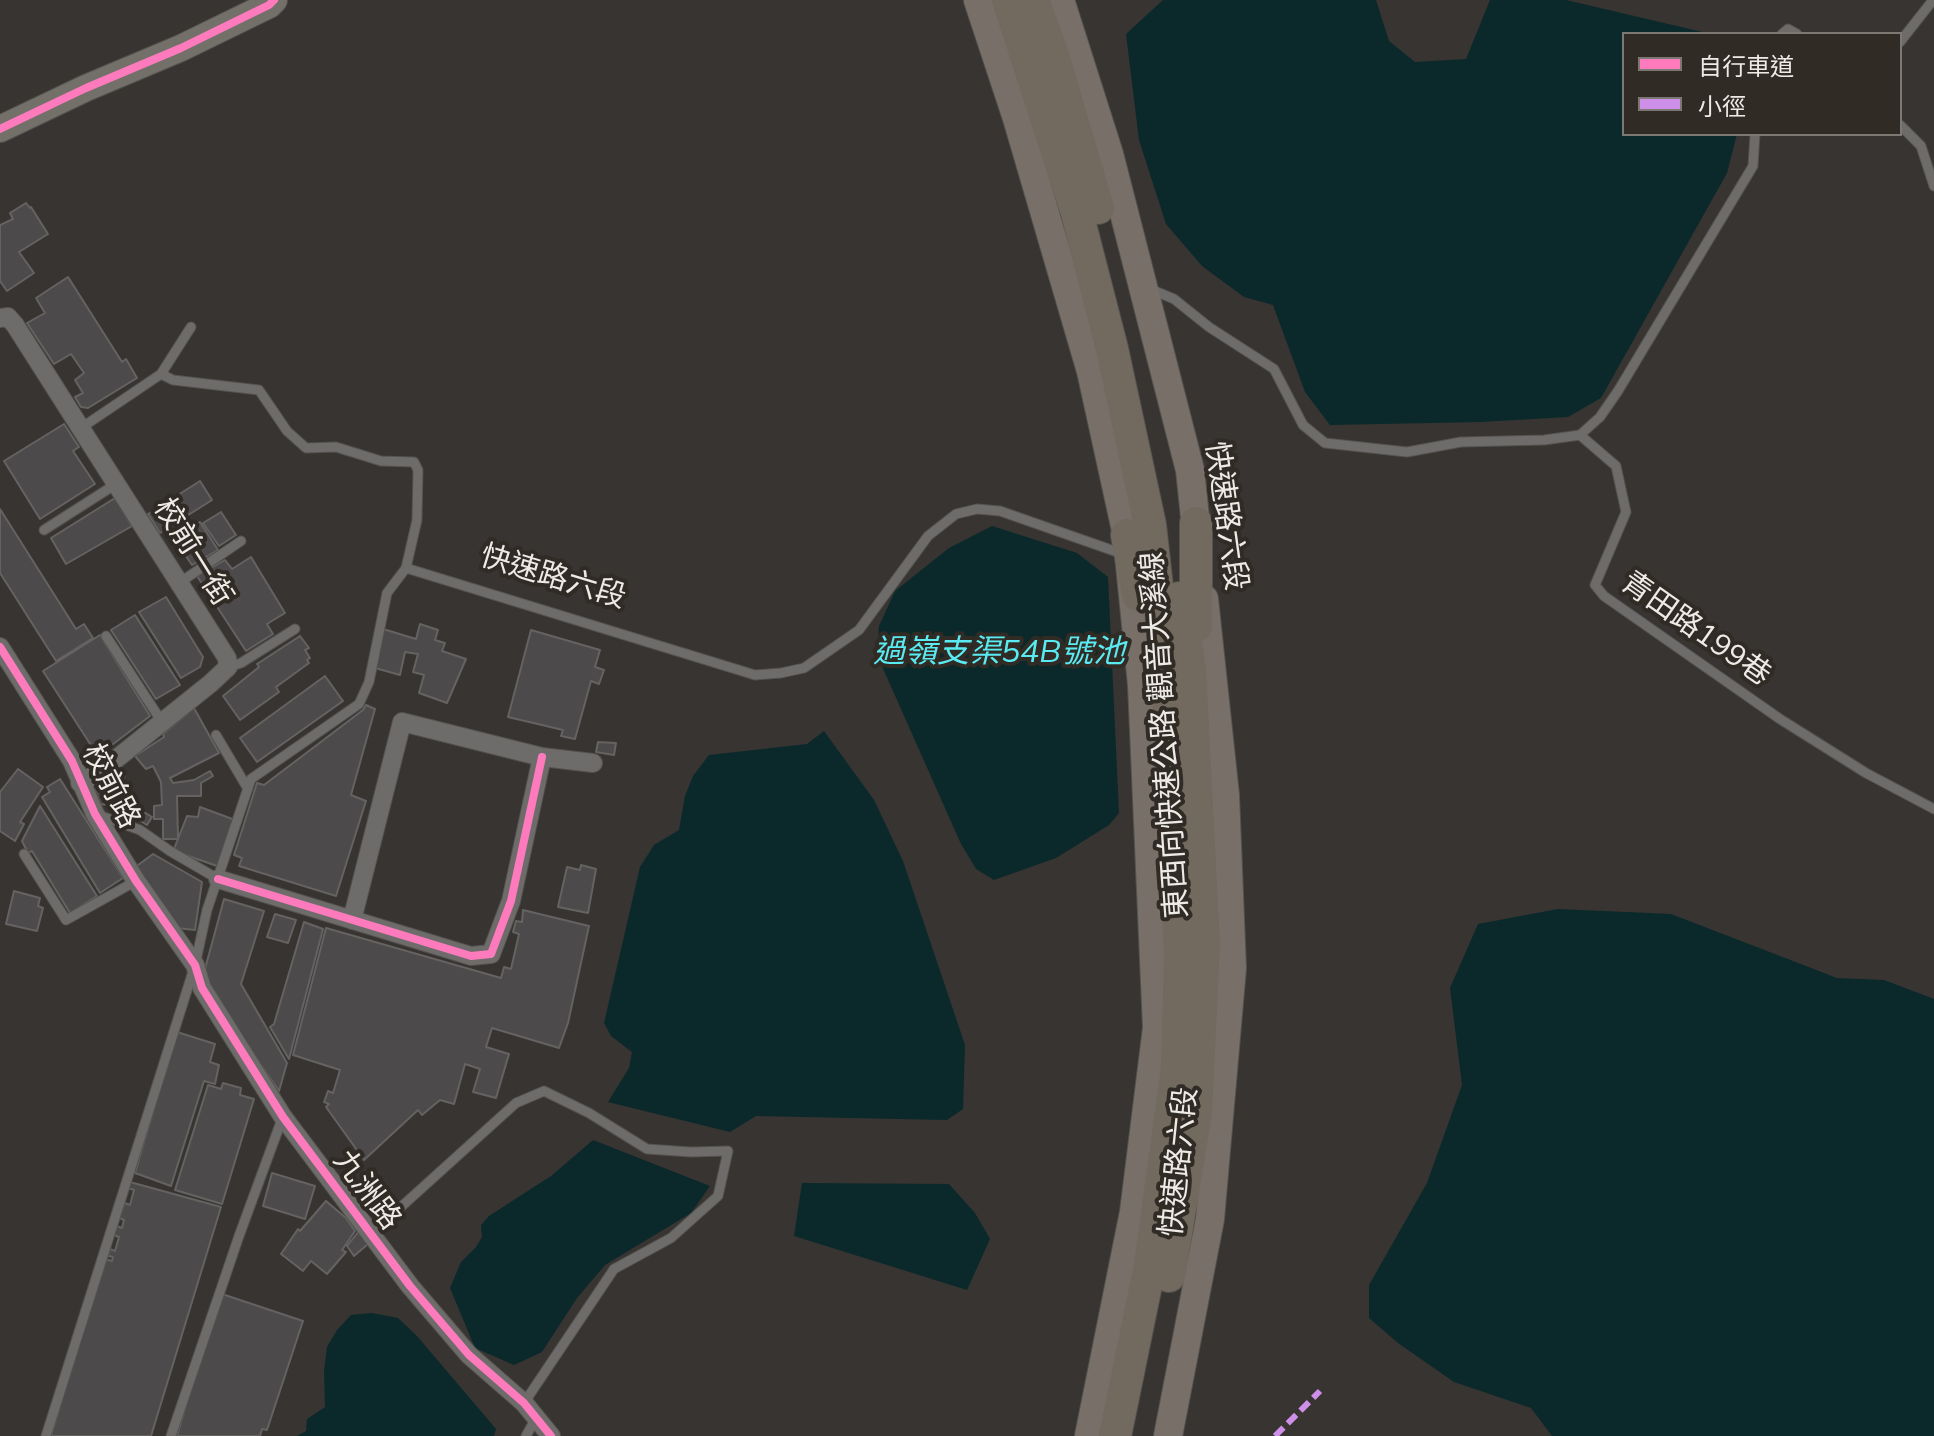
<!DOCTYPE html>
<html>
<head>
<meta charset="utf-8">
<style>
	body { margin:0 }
	#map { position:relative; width:1934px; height:1436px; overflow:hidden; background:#373431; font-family:Mulish,"Noto Sans TC",sans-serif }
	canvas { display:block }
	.legend { position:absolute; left:1622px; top:32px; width:280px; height:104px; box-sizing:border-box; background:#302b24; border:2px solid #7c7872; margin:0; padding:10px 14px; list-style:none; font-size:24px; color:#eeebe7 }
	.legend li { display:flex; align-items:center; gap:16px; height:40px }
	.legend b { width:40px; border:2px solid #7c7872 }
</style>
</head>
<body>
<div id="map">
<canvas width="1934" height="1436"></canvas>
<ul class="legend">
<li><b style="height:10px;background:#fd7abc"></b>自行車道</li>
<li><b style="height:10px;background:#ce8fe9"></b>小徑</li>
</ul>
</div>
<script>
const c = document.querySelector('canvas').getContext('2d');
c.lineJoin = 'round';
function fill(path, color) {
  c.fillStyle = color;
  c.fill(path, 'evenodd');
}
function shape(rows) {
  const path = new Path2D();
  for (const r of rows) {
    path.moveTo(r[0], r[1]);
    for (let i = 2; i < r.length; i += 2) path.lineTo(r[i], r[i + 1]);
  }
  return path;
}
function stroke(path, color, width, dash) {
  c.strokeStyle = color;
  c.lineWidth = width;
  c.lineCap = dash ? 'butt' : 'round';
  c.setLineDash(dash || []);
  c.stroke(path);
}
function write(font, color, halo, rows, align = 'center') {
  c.font = font + ' Mulish,"Noto Sans TC",sans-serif';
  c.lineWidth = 8;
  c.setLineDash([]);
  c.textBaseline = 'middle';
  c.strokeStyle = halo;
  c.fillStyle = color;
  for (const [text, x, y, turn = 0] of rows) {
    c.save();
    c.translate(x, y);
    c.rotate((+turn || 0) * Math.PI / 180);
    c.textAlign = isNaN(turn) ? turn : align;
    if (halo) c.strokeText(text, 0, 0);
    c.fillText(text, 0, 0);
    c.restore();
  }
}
fill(shape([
	[1163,0,1376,0,1389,41,1415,62,1466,59,1490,0,1566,0,1711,34,1624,34,1624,134,1737,134,1727,173,1601,398,1568,417,1481,422,1330,425,1305,392,1273,305,1244,297,1202,266,1166,224,1139,140,1126,34],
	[992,526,1077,553,1108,577,1119,813,1109,825,1056,858,994,880,976,869,961,844,877,655,879,626,895,591,949,548],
	[824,731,874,800,903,861,965,1045,963,1109,947,1120,756,1116,730,1132,608,1102,629,1068,632,1052,611,1036,604,1023,640,867,654,845,679,830,685,796,693,776,709,755,807,744],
	[1558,909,1671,914,1837,978,1884,980,1934,999,1934,1436,1552,1436,1531,1408,1454,1382,1398,1343,1369,1318,1369,1285,1427,1183,1462,1085,1450,988,1478,924],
	[593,1140,710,1186,691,1213,605,1265,577,1298,542,1352,514,1365,475,1348,450,1288,461,1262,476,1247,482,1237,481,1225,489,1216,551,1176],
	[802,1183,949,1184,975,1213,990,1239,967,1290,794,1236],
	[372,1313,398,1318,417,1336,496,1429,494,1436,297,1436,306,1431,307,1419,325,1407,324,1371,327,1347,337,1330,351,1315]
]), '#0b292b');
const building = shape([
	[26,203,30,208,31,207,48,234,19,252,34,273,7,291,0,281,0,225,13,219,10,213,26,203],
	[68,277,122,362,126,359,137,378,88,408,81,407,75,397,83,393,75,380,84,373,71,354,54,364,27,323,45,313,36,298,68,277],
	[64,424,79,447,73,451,95,484,40,519,4,461,64,424],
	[200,481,212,500,160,533,148,514,200,481],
	[115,498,132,526,66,564,51,538,115,498],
	[0,509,76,629,84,624,93,638,56,661,0,573,0,509],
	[221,512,236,535,219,546,203,523,221,512],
	[200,522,218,550,192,565,174,538,200,522],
	[251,557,285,613,267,624,273,634,246,651,197,576,225,560,232,569,251,557],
	[166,597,203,657,200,667,181,678,139,612,166,597],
	[135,615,180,685,156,699,111,630,135,615],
	[420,624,438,630,435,640,445,643,442,651,466,659,447,703,419,693,424,675,413,672,418,654,405,652,400,675,375,668,383,629,416,639,420,624],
	[531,630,600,650,595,667,604,670,599,684,591,681,575,739,561,736,563,730,508,717,531,630],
	[100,635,150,716,100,754,94,750,43,671,100,635],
	[300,636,309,648,305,650,310,658,307,660,309,663,276,687,279,692,240,720,223,696,259,667,257,664,300,636],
	[325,676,343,701,257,762,240,738,325,676],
	[366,705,375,709,351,795,366,801,336,896,239,866,242,858,234,855,257,783,264,785,363,710,366,705],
	[194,708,219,753,170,778,173,783,194,780,210,771,213,776,201,783,201,796,177,796,178,839,163,839,163,819,154,819,154,806,162,805,161,782,153,766,146,769,135,756,164,737,163,734,194,708],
	[598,742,616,743,614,755,596,752,598,742],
	[18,769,43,787,20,822,24,824,15,841,0,831,0,792,18,769],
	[119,771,125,775,115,806,100,804,95,790,119,771],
	[60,779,123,878,100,893,42,797,50,792,47,787,60,779],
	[133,805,152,817,147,825,129,814,133,805],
	[40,806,97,896,70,913,32,851,28,853,22,841,40,806],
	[200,807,235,820,217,866,180,853,174,849,187,816,198,817,200,807],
	[153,854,202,882,195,930,176,928,134,868,153,854],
	[581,865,596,869,588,913,558,907,567,867,580,870,581,865],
	[14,891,40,898,38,906,43,908,37,931,6,924,14,891],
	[224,899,264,911,241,984,287,1063,279,1091,223,1010,207,980,205,969,224,899],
	[523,910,589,926,568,1023,559,1048,492,1028,486,1047,509,1054,496,1098,473,1092,480,1069,465,1064,454,1104,440,1100,422,1115,418,1110,364,1160,326,1107,329,1104,324,1102,328,1091,333,1093,340,1070,293,1055,326,928,501,978,504,967,511,969,519,934,513,932,516,921,522,922,523,910],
	[275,914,296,920,288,943,267,937,275,914],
	[304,922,323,929,289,1059,270,1027,274,1024,304,922],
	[177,1032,215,1044,210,1062,219,1065,215,1084,204,1081,171,1186,135,1173,177,1032],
	[223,1083,241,1088,240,1095,254,1099,222,1204,175,1190,208,1085,221,1089,223,1083],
	[272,1173,315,1186,305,1219,263,1206,272,1173],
	[130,1182,221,1207,151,1436,51,1436,105,1259,112,1261,113,1257,108,1256,110,1249,115,1251,119,1237,114,1235,116,1226,122,1228,124,1220,119,1218,125,1203,130,1205,134,1190,128,1188,130,1182],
	[326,1201,346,1218,355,1231,342,1250,346,1252,327,1274,311,1261,303,1271,281,1254,298,1229,300,1231,326,1201],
	[359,1231,368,1244,354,1256,347,1246,359,1231],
	[219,1293,303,1321,267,1430,262,1429,260,1436,177,1436,219,1293]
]);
fill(building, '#4c4a4a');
stroke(building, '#656262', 2);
const lane = shape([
	[1782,34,1788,29,1797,34],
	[1900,42,1933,0],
	[1900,125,1921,146,1934,186],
	[1150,289,1174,299,1209,327,1274,369,1303,425,1325,443,1407,452,1461,442,1544,440,1580,435],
	[81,428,161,374,191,327],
	[1580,435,1616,466,1626,512,1595,585,1604,596,1780,719,1866,773,1934,809],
	[1580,435,1600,417,1618,391,1753,166,1755,134],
	[44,530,116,484],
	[406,568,755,675,781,673,804,668,859,630,928,536,956,514,977,509,1000,511,1123,554],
	[179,583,241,541],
	[106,636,162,722],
	[228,667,241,663,295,629],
	[216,735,248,789],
	[98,815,140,830,170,851,218,879],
	[24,854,66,920,136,881],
	[370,1235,516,1103,544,1091,589,1113,647,1149,691,1152,728,1151,718,1196,671,1238,614,1269,524,1403],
	[46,1436,195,965,207,910,251,779,359,704,369,682,387,593,406,568,417,520,418,470,414,462,381,461,336,447,306,448,287,431,259,390,173,380,161,374],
	[171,1436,239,1236,282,1119],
	[526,1436,536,1418]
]);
const street = shape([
	[0,318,8,317,15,325,227,658,228,667,211,683,100,772,80,783],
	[0,647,72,761,95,814,136,881,195,965,202,988,283,1117,410,1286,469,1355,524,1403,551,1436],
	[218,879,471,956,491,954,511,901,542,757],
	[352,920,402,722,542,757,593,763]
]);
const secondary = shape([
	[0,129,86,88,181,48,269,5,274,0]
]);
const primary = shape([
	[978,0,1017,118,1091,371,1127,535,1142,685,1157,1028,1134,1212,1089,1436],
	[1060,0,1109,154,1190,470,1198,546],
	[1168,1436,1210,1219,1232,968,1225,795,1204,599]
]);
const highway = shape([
	[1008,0,1077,213,1112,349,1150,525,1167,676,1180,956,1177,1068,1150,1265,1115,1436],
	[1033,0,1053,55,1098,208],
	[1196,523,1196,626],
	[1127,535,1138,595],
	[1169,1276,1196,1113,1204,944,1190,670,1179,598]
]);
stroke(lane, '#54524f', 11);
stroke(street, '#54524f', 20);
stroke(secondary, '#54524f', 28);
stroke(primary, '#54524f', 30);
stroke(highway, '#54524f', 34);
stroke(lane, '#6e6c6a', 9);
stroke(street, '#6e6c6a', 18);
stroke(secondary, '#736f69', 26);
stroke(primary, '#787068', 28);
stroke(highway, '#726a5f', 32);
stroke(shape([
	[1275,1436,1320,1391]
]), '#ce8fe9', 6, [12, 6]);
stroke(shape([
	[0,129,86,88,181,48,269,5,274,0],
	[0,647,72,761,95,814,136,881,195,965,202,988,283,1117,410,1286,469,1355,524,1403,551,1436],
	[218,879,471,956,491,954,511,901,542,757]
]), '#fd7abc', 8);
write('30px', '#eeebe7', '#302b24', [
	["快速路六段",1226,516,82],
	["校前一街",193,552,58],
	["快速路六段",553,577,17],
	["青田路199巷",1696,629,35],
	["東西向快速公路 觀音大溪線",1165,735,-94],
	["校前路",111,786,63],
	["快速路六段",1179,1162,-84],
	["九洲路",367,1190,53]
]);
write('italic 32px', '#59eaf2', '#302b24', [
	["過嶺支渠54B號池",999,652]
]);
</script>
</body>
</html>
